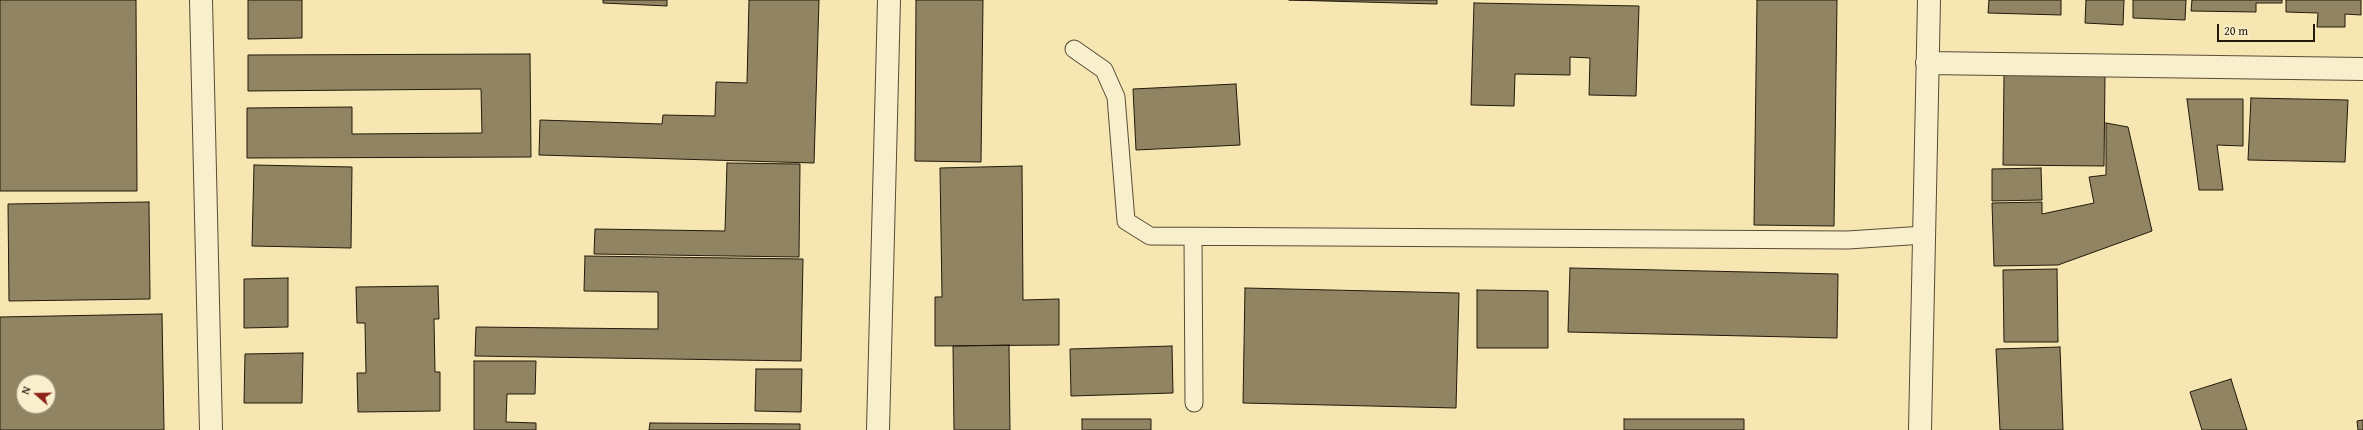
<!DOCTYPE html>
<html>
<head>
<meta charset="utf-8">
<style>
	body { margin:0 }
	#map { position:relative; width:2363px; height:430px; overflow:hidden; background:#f5e6b2; font-family:"Gentium Book Plus",serif }
	canvas { display:block }
	.north { position:absolute; left:16px; top:374px; width:40px; height:40px; box-sizing:border-box; background:#f8efcd; border:1px solid #a39980; border-radius:50%; rotate:290deg; font-size:11px; font-weight:700; line-height:16px; text-align:center; color:#24190c }
	.north::after { content:''; display:block; margin:auto; width:14px; height:18px; background:#8f2418; clip-path:polygon(50% 0,100% 100%,50% 72%,0 100%) }
	.scale { position:absolute; left:2217px; top:24px; width:98px; height:18px; box-sizing:border-box; border:2px solid #24190c; border-top:0; padding-left:5px; font-size:12px; line-height:14px; white-space:nowrap; color:#24190c; -webkit-text-stroke:3px #f8efcd; paint-order:stroke }
</style>
</head>
<body>
<div id="map">
<canvas width="2363" height="430"></canvas>
<div class="north">N</div>
<div class="scale">20 m</div>
</div>
<script>
const c = document.querySelector('canvas').getContext('2d');
c.lineJoin = 'round';
function fill(path, color) {
  c.fillStyle = color;
  c.fill(path, 'evenodd');
}
function shape(rows) {
  const path = new Path2D();
  for (const r of rows) {
    path.moveTo(r[0], r[1]);
    for (let i = 2; i < r.length; i += 2) path.lineTo(r[i], r[i + 1]);
  }
  return path;
}
function stroke(path, color, width, dash) {
  c.strokeStyle = color;
  c.lineWidth = width;
  c.lineCap = dash ? 'butt' : 'round';
  c.setLineDash(dash || []);
  c.stroke(path);
}
const building = shape([
	[0,0,136,0,137,191,0,191,0,0],
	[248,0,302,0,302,38,248,39,248,0],
	[603,0,667,0,667,6,603,3,603,0],
	[749,0,819,0,814,163,539,155,540,120,662,124,663,115,715,116,716,82,747,83,749,0],
	[916,0,983,0,981,162,915,161,916,0],
	[1289,0,1437,0,1437,4,1289,0],
	[1757,0,1837,0,1834,226,1754,225,1757,0],
	[1989,0,2061,0,2061,15,1988,13,1989,0],
	[2086,0,2124,0,2123,25,2085,23,2086,0],
	[2133,0,2186,0,2185,20,2133,18,2133,0],
	[2192,0,2282,0,2282,3,2256,3,2256,12,2191,11,2192,0],
	[2286,0,2361,0,2361,15,2345,14,2345,27,2317,27,2318,13,2286,12,2286,0],
	[1474,3,1639,6,1636,96,1589,95,1590,58,1570,57,1570,75,1515,74,1514,106,1471,105,1474,3],
	[530,54,531,157,247,158,247,108,352,107,352,134,482,133,481,89,248,91,248,55,530,54],
	[2004,75,2105,76,2104,166,2003,165,2004,75],
	[1236,84,1240,145,1136,150,1133,89,1236,84],
	[2251,98,2348,100,2345,162,2248,160,2251,98],
	[2187,99,2243,99,2243,146,2217,145,2223,190,2199,190,2187,99],
	[2106,123,2128,127,2152,231,2058,265,1994,266,1992,203,2042,202,2042,214,2094,203,2089,177,2106,175,2106,123],
	[727,163,800,164,799,257,594,254,595,229,725,231,727,163],
	[254,165,352,167,351,248,252,246,254,165],
	[1022,166,1023,300,1059,299,1059,345,935,346,935,297,942,297,940,168,1022,166],
	[2041,168,2042,200,1992,201,1992,169,2041,168],
	[149,202,150,299,9,301,8,204,149,202],
	[585,256,803,259,801,361,475,356,476,327,658,329,658,292,584,291,585,256],
	[1570,268,1838,274,1837,338,1568,332,1570,268],
	[2057,269,2058,342,2004,342,2003,270,2057,269],
	[288,278,288,327,244,328,244,279,288,278],
	[438,286,439,319,434,319,435,372,440,372,440,411,358,412,357,373,366,373,365,323,357,323,356,287,438,286],
	[1245,288,1459,293,1456,408,1243,403,1245,288],
	[1477,290,1548,291,1548,348,1477,348,1477,290],
	[162,314,164,430,0,430,0,317,162,314],
	[24,382,48,382,48,406,24,406,24,382],
	[1009,345,1010,430,954,430,953,346,1009,345],
	[1172,346,1173,393,1071,396,1070,349,1172,346],
	[2060,347,2063,430,2000,430,1996,349,2060,347],
	[303,353,302,403,244,403,245,354,303,353],
	[474,361,536,361,535,394,507,394,506,422,536,423,536,430,474,430,474,361],
	[756,369,802,369,801,412,755,411,756,369],
	[2231,379,2247,430,2202,430,2190,392,2231,379],
	[1082,419,1151,419,1151,430,1082,430,1082,419],
	[1624,419,1744,419,1744,430,1624,430,1624,419],
	[2363,420,2363,430,2358,430,2357,421,2363,420],
	[650,423,800,424,800,430,649,430,650,423]
]);
fill(building, '#918462');
stroke(building, '#24190c', 1);
const lane = shape([
	[1074,49,1104,70,1116,97,1126,221,1150,236,1848,240,1924,235],
	[1193,238,1194,403]
]);
const street = shape([
	[201,0,211,430],
	[1927,63,2363,69],
	[878,430,889,0],
	[1920,430,1929,0]
]);
stroke(lane, '#584c36', 19);
stroke(street, '#584c36', 24);
stroke(lane, '#f8efcd', 17);
stroke(street, '#f8efcd', 22);
</script>
</body>
</html>
